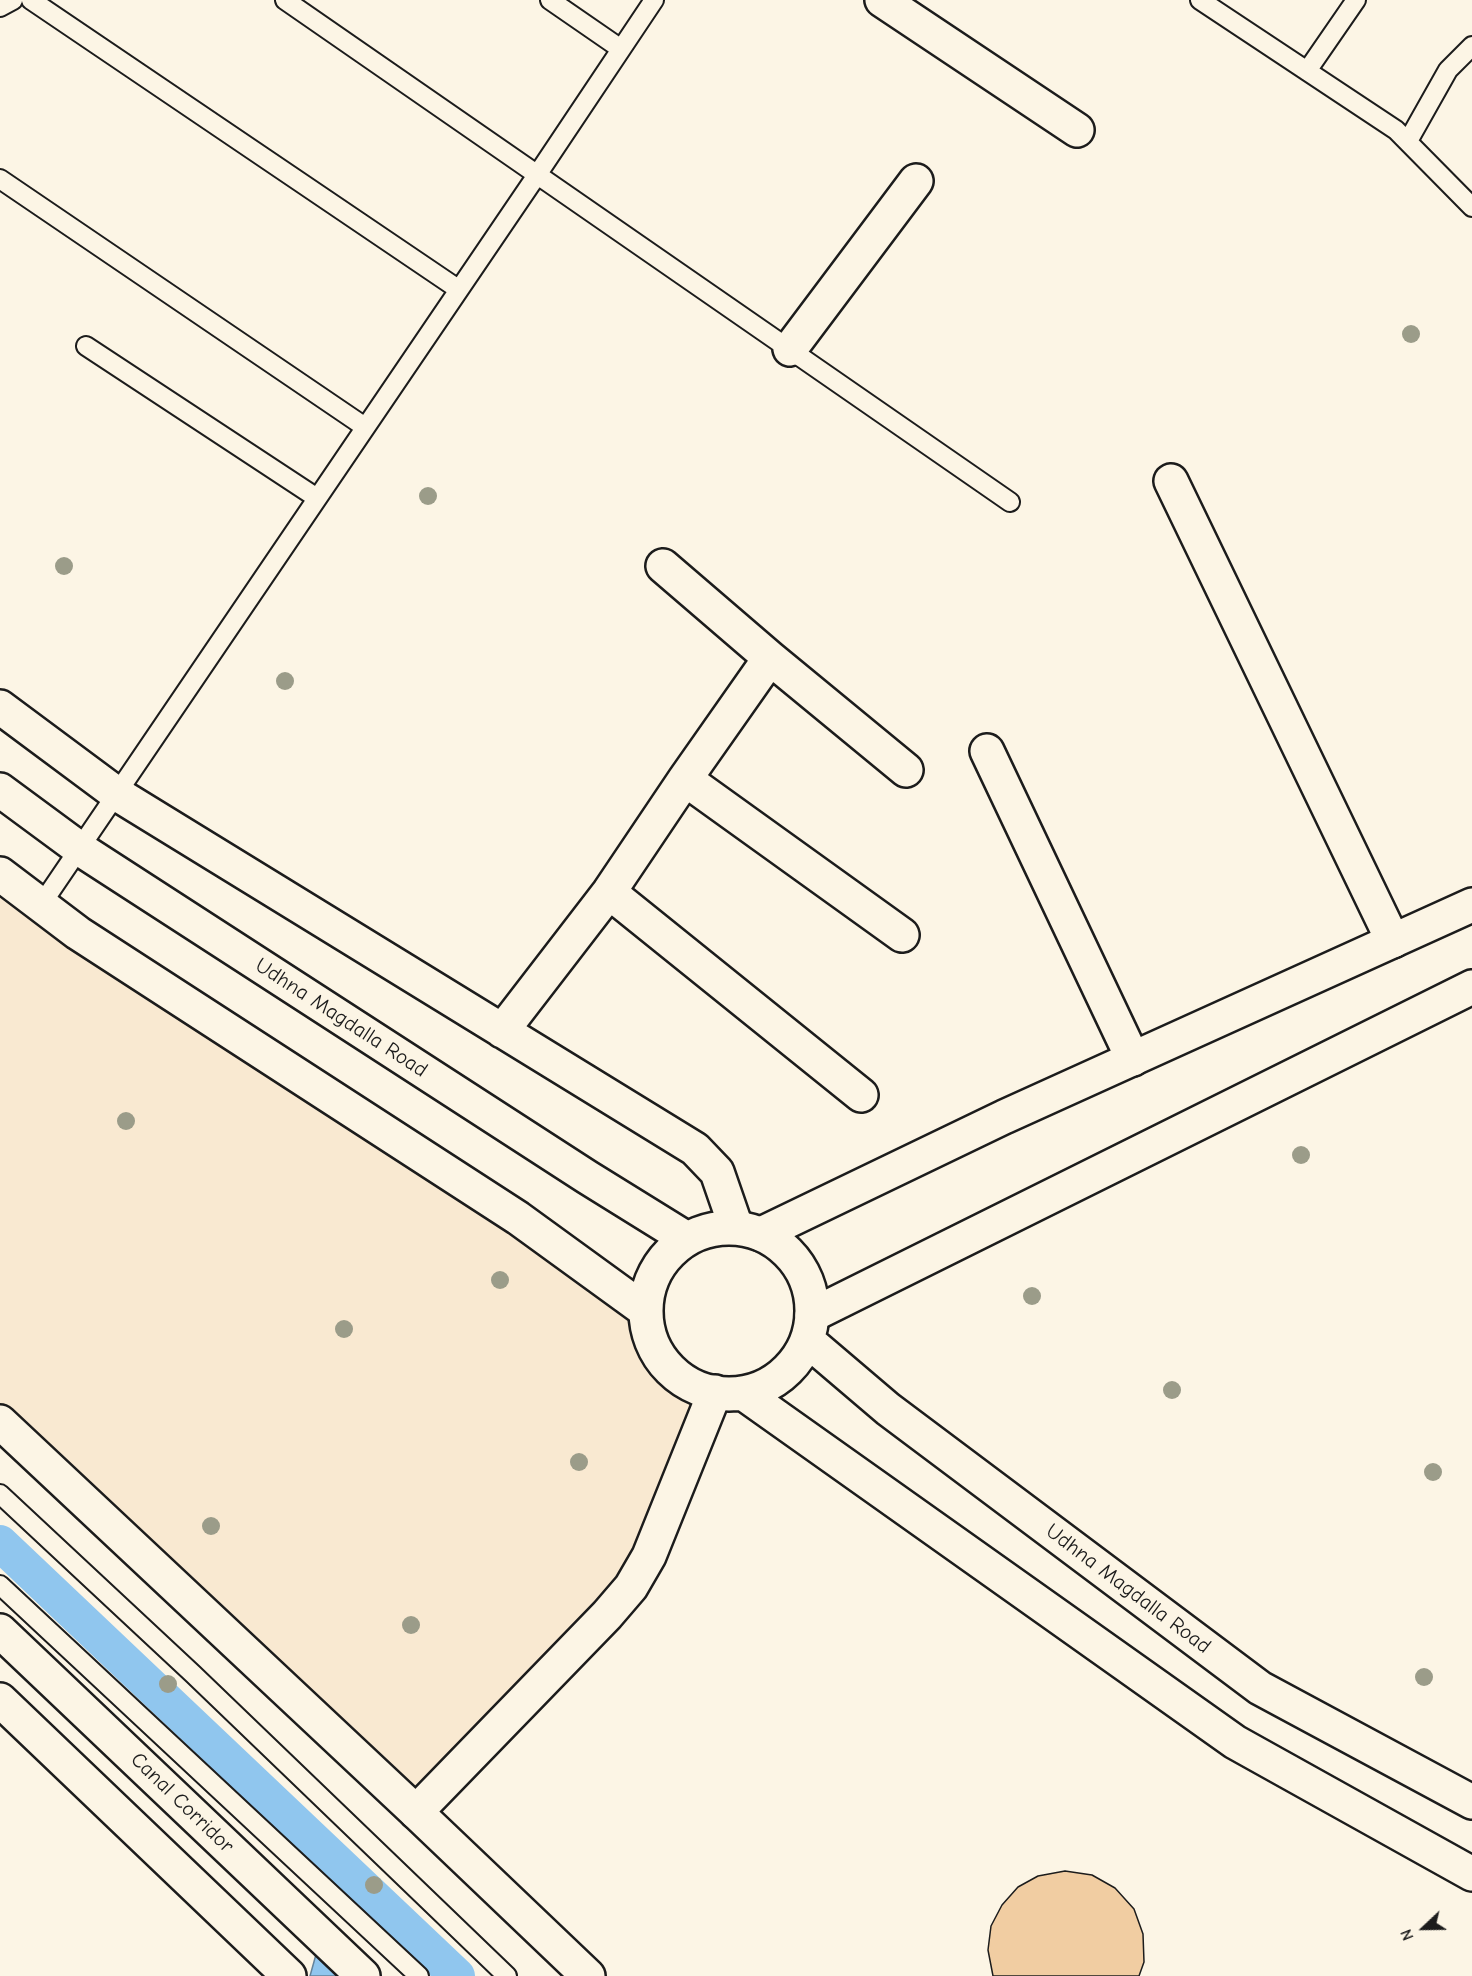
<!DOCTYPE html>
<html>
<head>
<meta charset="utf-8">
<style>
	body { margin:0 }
	#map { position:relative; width:1472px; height:1976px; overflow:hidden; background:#fcf5e5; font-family:"Comic Neue",sans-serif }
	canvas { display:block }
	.north { position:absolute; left:1394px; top:1898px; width:60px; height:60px; -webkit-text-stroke:4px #fcf5e5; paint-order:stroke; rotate:248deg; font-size:16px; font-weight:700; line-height:24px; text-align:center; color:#1c1c1c }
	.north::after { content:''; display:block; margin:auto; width:21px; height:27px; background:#1c1c1c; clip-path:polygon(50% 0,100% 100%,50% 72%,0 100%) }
</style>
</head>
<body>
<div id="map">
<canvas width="1472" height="1976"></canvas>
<div class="north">N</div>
</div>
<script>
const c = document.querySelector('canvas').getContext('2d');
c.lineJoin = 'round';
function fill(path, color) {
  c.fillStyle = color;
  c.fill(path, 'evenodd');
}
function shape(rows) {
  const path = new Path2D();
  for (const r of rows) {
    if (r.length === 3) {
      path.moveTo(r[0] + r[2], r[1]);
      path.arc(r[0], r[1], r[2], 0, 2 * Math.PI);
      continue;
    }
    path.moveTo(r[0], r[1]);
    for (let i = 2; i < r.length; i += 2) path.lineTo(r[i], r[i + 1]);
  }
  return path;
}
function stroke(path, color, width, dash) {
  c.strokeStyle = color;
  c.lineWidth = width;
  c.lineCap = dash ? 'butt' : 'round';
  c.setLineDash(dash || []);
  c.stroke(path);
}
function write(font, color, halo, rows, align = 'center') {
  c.font = font + ' "Comic Neue",sans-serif';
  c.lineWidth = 5;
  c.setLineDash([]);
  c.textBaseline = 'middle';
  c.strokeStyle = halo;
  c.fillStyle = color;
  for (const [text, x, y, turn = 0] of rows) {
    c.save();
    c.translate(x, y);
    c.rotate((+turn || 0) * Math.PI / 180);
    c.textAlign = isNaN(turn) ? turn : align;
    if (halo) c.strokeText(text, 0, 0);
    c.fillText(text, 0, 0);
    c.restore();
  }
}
fill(shape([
	[0,883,640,1311,646,1338,660,1365,685,1386,703,1396,641,1555,417,1799,0,1417]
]), '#f9e9d1');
const water = shape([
	[322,1933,364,1976,310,1976,322,1933]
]);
fill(water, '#90c6ee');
stroke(water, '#62829a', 1.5);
stroke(shape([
	[0,1543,457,1976]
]), '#90c6ee', 36);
const building = shape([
	[1065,1871,1092,1875,1115,1888,1134,1909,1143,1934,1144,1962,1139,1976,993,1976,988,1950,991,1926,1002,1905,1018,1887,1038,1876,1065,1871]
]);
fill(building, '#f1cda2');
stroke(building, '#1c1c1c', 1.5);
const service = shape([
	[31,0,458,289],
	[285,0,1010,502],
	[550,0,621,49],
	[1200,0,1396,130,1472,207],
	[0,7,13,0],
	[1307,71,1356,0],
	[1408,141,1448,70,1472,46],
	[0,179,365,427],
	[86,346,317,498],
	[41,905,537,175,654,0],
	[0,1494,193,1674,507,1976],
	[0,1585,419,1976]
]);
const minor = shape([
	[882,0,1077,130],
	[790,349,916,181],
	[1171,481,1393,941],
	[663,566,770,658,906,770],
	[0,707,117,794,695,1149,717,1172,736,1227],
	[987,751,1133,1059],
	[685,779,902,935],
	[609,892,861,1095],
	[502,1031,609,892,685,779,770,658],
	[0,1700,289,1976],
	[416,1812,607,1615,631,1587,649,1556,715,1392]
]);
const tertiary = shape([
	[761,1234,1004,1117,1472,905],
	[812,1315,1472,987],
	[0,1422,416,1812,588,1976],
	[0,1631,363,1976]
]);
const secondary = shape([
	[0,790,80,849,587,1177,687,1239],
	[0,874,78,933,518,1218,646,1311],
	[729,1311,83],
	[807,1340,888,1409,1260,1688,1472,1802],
	[743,1393,1235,1742,1472,1874]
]);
stroke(service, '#1c1c1c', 22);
stroke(minor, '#1c1c1c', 38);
stroke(tertiary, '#1c1c1c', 38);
stroke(secondary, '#1c1c1c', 38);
stroke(service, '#fcf5e5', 18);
stroke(minor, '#fcf5e5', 33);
stroke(tertiary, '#fcf5e5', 33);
stroke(secondary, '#fcf5e5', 33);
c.fillStyle = '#9b9c89';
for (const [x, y] of [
	[1411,334],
	[428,496],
	[64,566],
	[285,681],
	[126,1121],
	[1301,1155],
	[500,1280],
	[1032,1296],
	[344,1329],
	[1172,1390],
	[579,1462],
	[1433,1472],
	[211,1526],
	[411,1625],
	[1424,1677],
	[168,1684],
	[374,1885]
]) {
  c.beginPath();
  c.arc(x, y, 9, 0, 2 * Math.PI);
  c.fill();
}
write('21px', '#1c1c1c', '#fcf5e5', [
	["Udhna Magdalla Road",341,1018,33],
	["Udhna Magdalla Road",1128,1589,37],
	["Canal Corridor",182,1803,44]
]);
</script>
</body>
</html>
